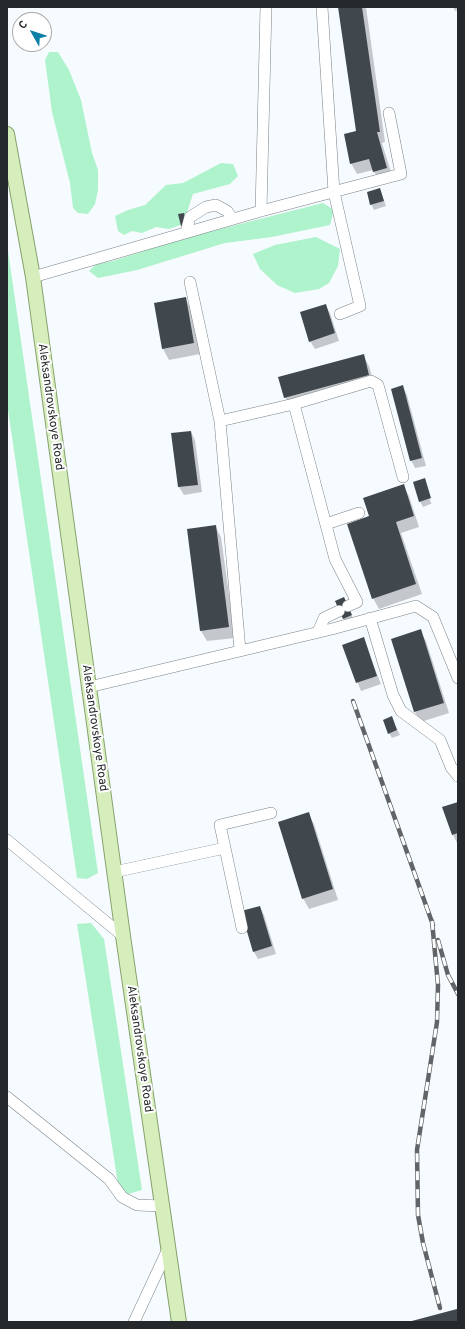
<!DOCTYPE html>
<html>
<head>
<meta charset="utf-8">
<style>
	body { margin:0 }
	#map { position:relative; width:465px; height:1329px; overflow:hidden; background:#f6fbff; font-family:Overpass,sans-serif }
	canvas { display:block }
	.frame { position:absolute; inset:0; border:8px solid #26292b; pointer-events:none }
	.north { position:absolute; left:12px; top:12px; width:40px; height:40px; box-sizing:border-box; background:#fff; border:1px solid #a8a9aa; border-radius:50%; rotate:309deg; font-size:11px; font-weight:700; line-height:16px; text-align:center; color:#26292b }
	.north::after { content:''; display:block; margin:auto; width:14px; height:18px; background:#0d80a7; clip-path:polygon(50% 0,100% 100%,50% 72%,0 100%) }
</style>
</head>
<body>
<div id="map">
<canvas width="465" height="1329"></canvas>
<div class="frame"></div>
<div class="north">С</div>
</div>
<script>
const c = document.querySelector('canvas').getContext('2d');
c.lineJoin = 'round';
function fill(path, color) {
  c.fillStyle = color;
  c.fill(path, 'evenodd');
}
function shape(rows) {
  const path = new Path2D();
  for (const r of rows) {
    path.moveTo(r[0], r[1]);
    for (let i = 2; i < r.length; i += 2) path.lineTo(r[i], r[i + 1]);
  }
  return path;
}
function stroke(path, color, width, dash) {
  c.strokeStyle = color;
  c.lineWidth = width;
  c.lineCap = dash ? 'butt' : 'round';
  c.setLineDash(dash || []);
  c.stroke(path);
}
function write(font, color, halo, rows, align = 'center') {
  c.font = font + ' Overpass,sans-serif';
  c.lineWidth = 4;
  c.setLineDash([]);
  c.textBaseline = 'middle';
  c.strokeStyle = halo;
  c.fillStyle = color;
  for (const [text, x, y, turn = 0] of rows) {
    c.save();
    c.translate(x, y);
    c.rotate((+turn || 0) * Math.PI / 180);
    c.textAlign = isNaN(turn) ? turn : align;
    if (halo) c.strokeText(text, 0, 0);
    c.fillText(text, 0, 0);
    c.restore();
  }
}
fill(shape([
	[49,52,58,52,69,70,81,100,92,153,98,170,98,190,95,204,88,214,78,213,73,208,70,183,52,112,45,60],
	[221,163,233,164,238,176,230,184,193,194,183,224,169,229,156,227,142,233,132,231,124,235,118,231,115,216,128,210,145,205,166,185,183,183],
	[323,203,334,210,330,225,272,237,225,243,137,270,98,278,89,271,96,264,113,261,185,238],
	[316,237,340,249,338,266,329,283,319,289,295,293,277,285,260,269,253,254,275,245],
	[7,244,98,873,87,879,77,878,7,403],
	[91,923,104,939,142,1190,128,1194,119,1190,77,924]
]), '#aef3cb');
fill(shape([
	[339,7,366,7,385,142,382,143,393,179,380,182,373,170,357,174,351,163,357,132],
	[453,7,458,7,458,10,455,11],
	[380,189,386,206,374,210,371,204],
	[185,298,191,309,200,354,169,360,163,349,155,304],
	[325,305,330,313,339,341,315,349,310,341],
	[363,355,369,366,375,386,291,408,285,397],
	[403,387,407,395,426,466,415,468,411,460],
	[191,432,195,440,202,492,184,495,179,487,172,434],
	[425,484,431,503,433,503,423,507,420,501],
	[403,485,409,496,419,527,401,533,422,594,379,609,373,598,371,517],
	[215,526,221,537,235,638,207,641,201,631],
	[347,603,354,621,347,624,344,619],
	[420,631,426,641,449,713,421,722,415,712,392,640],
	[363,639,381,684,361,691,343,646],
	[391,717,400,735,392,738,389,733],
	[458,803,458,843,457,843,453,835,444,808],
	[308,813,314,824,338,900,309,909,303,898],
	[260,907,264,915,276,954,258,959,254,952]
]), '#0003');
fill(shape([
	[338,7,362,7,380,132,377,132,387,168,373,172,369,159,350,164,344,134,356,131],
	[380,188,384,201,370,205,367,192],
	[184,213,187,225,181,226,178,214],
	[186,297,194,343,162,349,154,303],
	[326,304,335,333,309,342,300,312],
	[364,354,369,375,284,398,278,377],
	[403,385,422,458,410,461,391,389],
	[191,431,198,485,178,487,171,433],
	[425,478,431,498,419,502,413,482],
	[404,484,414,516,396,522,416,584,372,599,347,524,369,516,363,498],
	[216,525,229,627,200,631,187,529],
	[344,597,352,615,343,619,335,601],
	[421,629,444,703,414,712,391,639],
	[364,637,377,676,356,683,342,645],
	[392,716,397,730,388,734,383,720],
	[458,802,458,833,452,835,442,807],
	[309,812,333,889,302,899,278,822],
	[260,906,272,946,253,952,241,911],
	[457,1309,458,1322,408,1322]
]), '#41484d');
const minor = shape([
	[322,7,334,192,360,306,340,314],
	[261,211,266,7],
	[186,232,190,217,206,207,216,205,227,211,233,219],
	[33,277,261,211,401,174,389,113],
	[190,282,220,421,240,650],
	[220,421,294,404],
	[326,524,359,513],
	[348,606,357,602,335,559,294,404,371,381,378,385,403,477],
	[370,618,393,695,401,711,440,740,451,767,458,776],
	[318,632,324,618,339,611],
	[89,687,332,629,416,606,433,617,458,678],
	[7,840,123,936],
	[225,848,242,928],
	[114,872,225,848,220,825,271,813],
	[7,1097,109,1179,122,1197,137,1205,162,1206],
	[134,1322,168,1249]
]);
const major = shape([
	[7,134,33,277,123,936,179,1322]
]);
stroke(minor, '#7b8287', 12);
stroke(major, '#86a16d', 16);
stroke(minor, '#fff', 11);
stroke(major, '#d6eebc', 14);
const rail = shape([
	[353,701,433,925],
	[432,921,438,985,437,1022,417,1150,418,1215,423,1243,440,1308],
	[438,940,448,975,458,994]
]);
stroke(rail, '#616568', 4.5);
stroke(rail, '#fff', 3, [9]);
write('12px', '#26292b', '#fff', [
	["Aleksandrovskoye Road",50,407,82],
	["Aleksandrovskoye Road",94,728,82],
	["Aleksandrovskoye Road",139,1049,82]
]);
</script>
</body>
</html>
